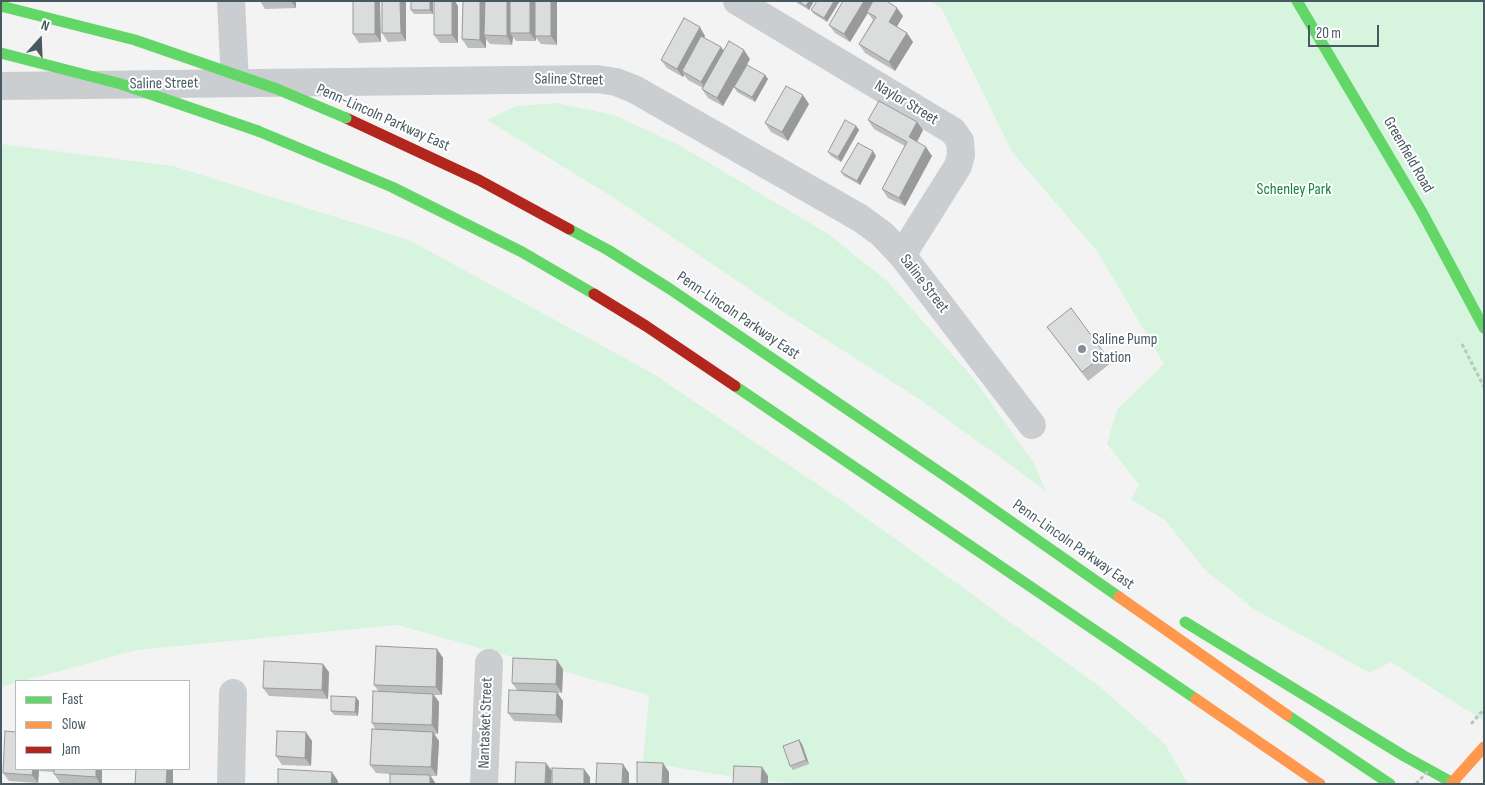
<!DOCTYPE html>
<html>
<head>
<meta charset="utf-8">
<style>
	body { margin:0 }
	#map { position:relative; width:1485px; height:785px; overflow:hidden; background:#f4f3f3; font-family:"Sofia Sans Condensed",sans-serif }
	canvas { display:block }
	.frame { position:absolute; inset:0; border:2px solid #485962; pointer-events:none }
	.legend { position:absolute; left:15px; top:680px; width:175px; height:90px; box-sizing:border-box; background:#fff; border:1px solid #b6bdc0; margin:0; padding:6px 9px; list-style:none; font-size:15px; color:#485962 }
	.legend li { display:flex; align-items:center; gap:10px; height:25px }
	.legend b { width:25px; border:1px solid #b6bdc0 }
	.north { position:absolute; left:15px; top:15px; width:50px; height:50px; -webkit-text-stroke:4px #fff; paint-order:stroke; rotate:20deg; font-size:14px; font-weight:700; line-height:20px; text-align:center; color:#485962 }
	.north::after { content:''; display:block; margin:auto; width:18px; height:22px; background:#485962; clip-path:polygon(50% 0,100% 100%,50% 72%,0 100%) }
	.scale { position:absolute; left:1308px; top:25px; width:71px; height:22px; box-sizing:border-box; border:2px solid #485962; border-top:0; padding-left:6px; font-size:15px; line-height:18px; white-space:nowrap; color:#485962; -webkit-text-stroke:4px #fff; paint-order:stroke }
</style>
</head>
<body>
<div id="map">
<canvas width="1485" height="785"></canvas>
<div class="frame"></div>
<ul class="legend">
<li><b style="height:6px;background:#63d668"></b>Fast</li>
<li><b style="height:6px;background:#ff974d"></b>Slow</li>
<li><b style="height:6px;background:#b3261e"></b>Jam</li>
</ul>
<div class="north">N</div>
<div class="scale">20 m</div>
</div>
<script>
const c = document.querySelector('canvas').getContext('2d');
c.lineJoin = 'round';
function fill(path, color) {
  c.fillStyle = color;
  c.fill(path, 'evenodd');
}
function shape(rows) {
  const path = new Path2D();
  for (const r of rows) {
    path.moveTo(r[0], r[1]);
    for (let i = 2; i < r.length; i += 2) path.lineTo(r[i], r[i + 1]);
  }
  return path;
}
function stroke(path, color, width, dash) {
  c.strokeStyle = color;
  c.lineWidth = width;
  c.lineCap = dash ? 'butt' : 'round';
  c.setLineDash(dash || []);
  c.stroke(path);
}
function write(font, color, halo, rows, align = 'center') {
  c.font = font + ' "Sofia Sans Condensed",sans-serif';
  c.lineWidth = 4;
  c.setLineDash([]);
  c.textBaseline = 'middle';
  c.strokeStyle = halo;
  c.fillStyle = color;
  for (const [text, x, y, turn = 0] of rows) {
    c.save();
    c.translate(x, y);
    c.rotate((+turn || 0) * Math.PI / 180);
    c.textAlign = isNaN(turn) ? turn : align;
    if (halo) c.strokeText(text, 0, 0);
    c.fillText(text, 0, 0);
    c.restore();
  }
}
fill(shape([
	[930,1,1484,1,1484,721,1391,662,1370,673,1254,609,1204,569,1166,521,1131,499,1139,485,1107,444,1117,410,1164,364,1097,251,1012,152,942,9],
	[557,103,614,115,679,145,828,234,888,282,973,378,1034,463,1046,491,919,399,783,312,619,201,487,120,516,106],
	[1,144,173,166,409,240,652,373,851,507,1099,686,1165,744,1188,784,800,784,733,777,643,762,649,695,397,625,137,650,1,687]
]), '#d7f4df');
stroke(shape([
	[1462,344,1484,387]
]), '#b9c7c1', 3, [4, 2.5]);
stroke(shape([
	[231,1,235,83],
	[737,1,953,131,960,141,961,155,958,166,902,255],
	[1,86,597,79,616,82,634,89,860,218,882,234,902,255,1032,425],
	[231,784,233,693],
	[484,784,489,663]
]), '#caced0', 28);
stroke(shape([
	[1297,1,1422,212,1484,328],
	[258,131,392,187,522,252,594,294],
	[569,229,608,250,670,289,963,488,1119,597],
	[735,386,1196,699],
	[1185,622,1404,756,1455,784],
	[1287,715,1390,784]
]), '#63d668', 11);
stroke(shape([
	[1119,597,1287,715],
	[1196,699,1320,784]
]), '#ff974d', 11);
stroke(shape([
	[346,118,479,180,569,229],
	[594,294,646,326,735,386]
]), '#b3261e', 11);
stroke(shape([
	[1471,724,1484,709],
	[1416,784,1428,771]
]), '#b9c7c1', 3, [4, 2.5]);
stroke(shape([
	[1,6,135,40,277,89,346,118],
	[1,53,121,84,258,131]
]), '#63d668', 11);
stroke(shape([
	[1451,784,1484,747]
]), '#ff974d', 11);
fill(shape([
	[260,1,296,1,296,8,265,9],
	[353,1,381,42,359,43,353,34],
	[382,1,406,1,406,41,388,42,382,33],
	[433,1,433,14,414,14,411,10],
	[463,1,557,1,557,45,541,44,536,38,536,41,516,41,513,37,512,45,490,44,486,39,486,48,468,48,462,39],
	[794,1,814,1,809,10],
	[817,1,827,22,814,14,811,10],
	[843,1,903,16,897,27,907,33,913,42,895,71,865,53,859,44,873,20,868,13,850,42,835,33,829,25],
	[458,6,458,43,440,43,434,35],
	[705,36,704,38,724,50,750,59,723,106,708,98,702,89,703,88,688,80,684,75,683,77,667,68,661,60],
	[765,75,768,79,755,102,737,92,734,87],
	[809,104,788,141,771,132,765,123],
	[868,120,923,130,917,142,932,156,905,206,888,198,882,189,905,146,874,129],
	[856,126,859,130,841,162,831,156,828,152],
	[876,156,860,185,844,176,841,172],
	[1071,308,1111,363,1088,381,1047,327],
	[437,649,443,658,442,695,434,695,439,702,438,734,434,734,439,741,437,776,430,776,436,784,390,774,376,773,370,765,376,730,372,723,379,692,374,685],
	[563,669,562,693,547,692,563,701,562,723,514,721,508,713,518,691,512,683],
	[329,672,328,699,269,696,263,688],
	[359,701,358,716,334,715,331,711],
	[799,740,802,744,809,764,793,770,790,766],
	[312,741,311,766,282,765,276,756],
	[16,769,102,769,102,784,60,783,54,774,54,772,39,771,38,783,9,781,3,773]
]), '#bcbdbd');
fill(shape([
	[291,1,296,1,296,8],
	[375,1,380,1,381,42,375,34],
	[400,1,406,1,406,41,401,33],
	[430,1,433,1,433,14,430,10],
	[452,1,455,1,458,6,458,43,452,35],
	[480,1,486,1,484,35,486,39,486,48,480,40],
	[507,1,514,1,510,33,513,37,512,45,507,36],
	[530,1,536,1,535,36,536,38,536,41,530,33],
	[551,1,557,1,557,45,551,36],
	[809,1,814,1,809,10,806,6],
	[834,1,840,1,827,22,824,18],
	[864,1,875,1,850,42,844,34],
	[897,8,903,16,894,31,889,22],
	[700,27,705,36,685,73,682,71,684,75,683,77,677,69],
	[907,33,913,42,895,71,889,62],
	[721,47,727,55,707,91,701,82],
	[744,50,750,59,723,106,717,98],
	[765,75,768,79,755,102,752,97],
	[803,95,809,104,788,141,782,132],
	[917,122,923,130,915,145,909,137],
	[856,126,859,130,841,162,838,157],
	[926,147,932,156,905,206,899,198],
	[873,151,876,156,860,185,857,181],
	[437,649,443,658,442,695,436,687],
	[557,660,563,669,562,693,556,684],
	[323,664,329,672,328,699,322,690],
	[557,692,563,701,562,723,556,715],
	[433,694,439,702,438,734,432,725],
	[356,697,359,701,358,716,355,712],
	[306,732,312,741,311,766,305,758],
	[433,732,439,741,437,776,431,767],
	[799,740,802,744,809,764,806,760],
	[546,763,552,771,551,784,545,784],
	[663,763,669,772,669,784,662,784],
	[623,764,629,773,629,784,622,784],
	[762,767,768,776,768,784,761,784],
	[33,769,37,769,39,771,38,783,32,775],
	[96,769,102,769,102,784,100,784,96,777],
	[167,769,173,769,173,784,166,784],
	[584,769,590,777,590,784,584,784],
	[332,772,338,781,338,784,331,784],
	[430,775,436,784,430,784]
]), '#999a9a');
const building = shape([
	[353,1,375,1,375,34,353,34,353,1],
	[382,1,400,1,401,33,382,33,382,1],
	[411,1,430,1,430,10,411,10,411,1],
	[434,1,452,1,452,35,434,35,434,1],
	[463,1,480,1,480,40,462,39,463,1],
	[485,1,507,1,507,36,484,35,485,1],
	[510,1,530,1,530,33,510,33,510,1],
	[535,1,551,1,551,36,535,36,535,1],
	[798,1,809,1,806,6,798,1],
	[817,1,834,1,824,18,811,10,817,1],
	[843,1,864,1,844,34,829,25,843,1],
	[873,1,887,1,897,8,889,22,907,33,889,62,859,44,876,17,867,12,873,1],
	[684,18,700,27,677,69,661,60,684,18],
	[701,36,721,47,701,82,682,71,701,36],
	[729,41,744,50,717,98,702,89,729,41],
	[747,65,765,75,752,97,734,87,747,65],
	[786,86,803,95,782,132,765,123,786,86],
	[879,101,917,122,909,137,926,147,899,198,882,189,907,142,868,120,879,101],
	[845,120,856,126,838,157,828,152,845,120],
	[858,143,873,151,857,181,841,172,858,143],
	[1071,308,1105,354,1082,372,1047,327,1071,308],
	[376,646,437,649,436,687,374,685,376,646],
	[513,658,557,660,556,684,512,683,513,658],
	[264,661,323,664,322,690,263,688,264,661],
	[509,690,557,692,556,715,508,713,509,690],
	[373,691,433,694,432,725,372,723,373,691],
	[331,696,356,697,355,712,331,711,331,696],
	[372,729,433,732,431,767,370,765,372,729],
	[5,731,16,732,16,769,33,769,32,775,3,773,5,731],
	[277,731,306,732,305,758,276,756,277,731],
	[799,740,806,760,790,766,783,746,799,740],
	[516,762,546,763,545,784,515,784,516,762],
	[637,762,663,763,662,784,637,784,637,762],
	[597,763,623,764,622,784,596,784,597,763],
	[734,766,762,767,761,784,733,784,734,766],
	[552,768,584,769,584,784,552,784,552,768],
	[54,769,96,769,96,777,54,774,54,769],
	[136,769,167,769,166,784,135,784,136,769],
	[278,769,332,772,331,784,278,784,278,769],
	[390,774,430,775,430,784,390,784,390,774]
]);
fill(building, '#dbdcdc');
stroke(building, '#999a9a', 1);
for (const [x, y, r, color] of [
	[1082,349,5,"#848f95"]
]) {
  const dot = new Path2D();
  dot.arc(x, y, r, 0, 2 * Math.PI);
  c.fillStyle = color;
  c.fill(dot);
  stroke(dot, '#fff', 2);
}
write('16px', '#485962', '#fff', [
	["Saline Street",569,80,1],
	["Saline Street",164,84,-1],
	["Naylor Street",906,103,31],
	["Penn-Lincoln Parkway East",383,118,24],
	["Greenfield Road",1408,155,60],
	["Saline Street",924,284,52],
	["Penn-Lincoln Parkway East",738,316,34],
	["Penn-Lincoln Parkway East",1073,545,35],
	["Nantasket Street",486,723,-88]
]);
write('16px', '#10863e', '#fff', [
	["Schenley Park",1294,190]
]);
write('16px', '#485962', '#fff', [
	["Saline Pump",1092,340],
	["Station",1092,358]
], 'left');
</script>
</body>
</html>
